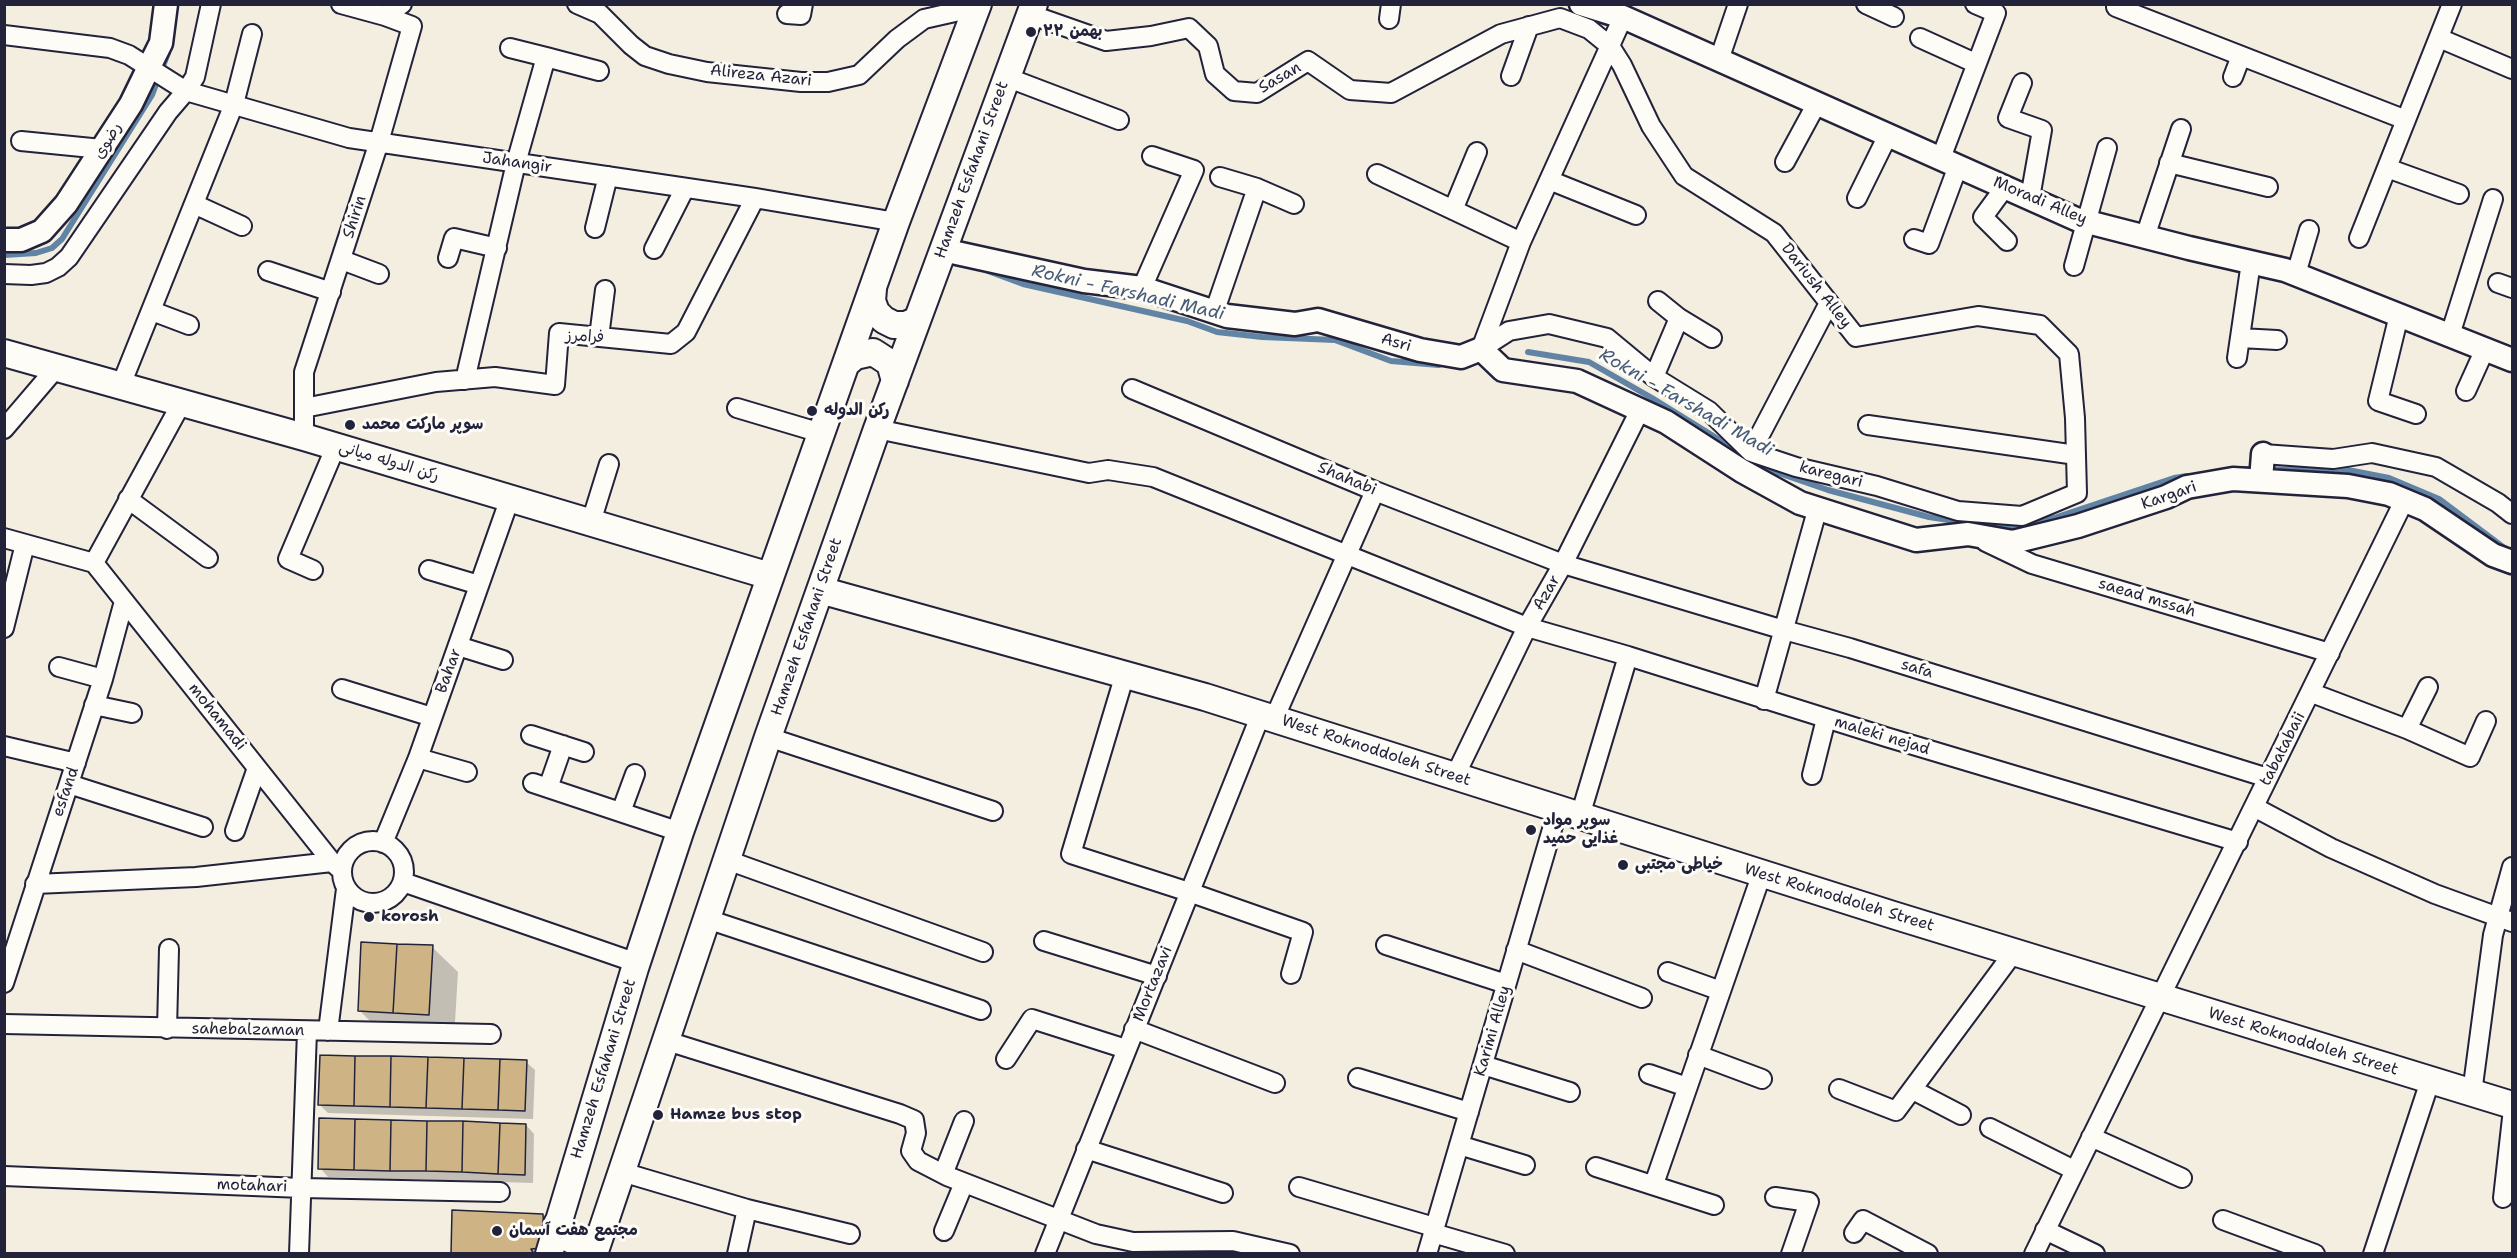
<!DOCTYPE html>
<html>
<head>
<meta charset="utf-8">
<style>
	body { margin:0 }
	#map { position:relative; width:2517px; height:1258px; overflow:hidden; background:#f4eee0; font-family:"Shantell Sans",sans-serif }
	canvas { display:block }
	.frame { position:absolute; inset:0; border:6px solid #22223b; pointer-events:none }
</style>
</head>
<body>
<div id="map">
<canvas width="2517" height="1258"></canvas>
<div class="frame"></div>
</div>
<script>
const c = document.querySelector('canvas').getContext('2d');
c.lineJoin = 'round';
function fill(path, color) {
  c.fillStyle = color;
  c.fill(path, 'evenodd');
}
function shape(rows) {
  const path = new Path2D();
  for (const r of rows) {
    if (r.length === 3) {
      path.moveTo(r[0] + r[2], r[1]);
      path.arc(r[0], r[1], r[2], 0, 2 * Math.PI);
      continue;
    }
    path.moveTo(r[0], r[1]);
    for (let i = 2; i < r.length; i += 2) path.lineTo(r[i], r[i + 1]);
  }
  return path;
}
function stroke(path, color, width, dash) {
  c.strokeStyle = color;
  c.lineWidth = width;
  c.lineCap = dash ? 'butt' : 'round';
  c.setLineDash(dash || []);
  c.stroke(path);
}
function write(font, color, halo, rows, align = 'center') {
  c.font = font + ' "Shantell Sans","Playpen Sans Arabic",sans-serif';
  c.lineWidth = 6;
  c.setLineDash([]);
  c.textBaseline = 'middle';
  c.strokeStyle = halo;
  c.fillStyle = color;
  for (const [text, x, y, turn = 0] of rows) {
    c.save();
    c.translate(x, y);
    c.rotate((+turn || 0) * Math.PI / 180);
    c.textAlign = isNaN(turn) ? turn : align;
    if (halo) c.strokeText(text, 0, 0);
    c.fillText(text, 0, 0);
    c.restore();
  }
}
fill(shape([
	[432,947,458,972,454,1039,385,1036,359,1010],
	[526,1062,535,1070,533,1119,328,1113,320,1105],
	[526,1125,534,1134,533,1183,407,1179,407,1187,373,1187,364,1178,328,1177,320,1168],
	[542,1216,578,1254,452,1254]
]), '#0003');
stroke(shape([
	[4,255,36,253,52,248,62,239,152,95,168,53],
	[988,271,1023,284,1187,321,1217,332,1262,337,1335,340,1391,361,1439,365],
	[1528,352,1589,362,1652,398,1744,455],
	[1753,461,1767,469,1828,490,1929,517,2001,528,2054,518,2174,478,2187,476],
	[2239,469,2348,470,2389,478,2439,499,2507,550]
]), '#6184a5', 6);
const building = shape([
	[361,942,397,944,393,1013,358,1011,361,942],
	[397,944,433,945,429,1015,393,1013,397,944],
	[320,1055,355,1056,354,1106,318,1105,320,1055],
	[355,1056,391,1056,390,1107,354,1106,355,1056],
	[391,1056,428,1057,426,1108,390,1107,391,1056],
	[428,1057,464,1058,462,1109,426,1108,428,1057],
	[464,1058,500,1059,498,1110,462,1109,464,1058],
	[500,1059,527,1060,525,1111,498,1110,500,1059],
	[319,1118,355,1119,354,1170,318,1169,319,1118],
	[355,1119,391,1120,390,1171,354,1170,355,1119],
	[391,1120,427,1121,426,1171,390,1171,391,1120],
	[427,1121,463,1121,462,1172,426,1171,427,1121],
	[463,1121,500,1123,498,1174,462,1172,463,1121],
	[500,1123,526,1124,525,1175,498,1174,500,1123],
	[452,1210,543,1214,545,1248,531,1249,534,1254,451,1254,452,1210]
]);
fill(building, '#ceb485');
stroke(building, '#22223b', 1.5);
const minor = shape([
	[341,4,385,16,402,4],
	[577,4,600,14,631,45,645,56,669,64,707,72,801,82,828,82,859,75,897,39,924,19,977,7],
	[1866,4,1894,17],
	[2117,4,2116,7,2406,120],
	[787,14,801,15,803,4],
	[1029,14,1106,41,1151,36,1189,28,1208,46,1215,74,1234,91,1257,93,1308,61,1350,90,1391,93,1501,34,1560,18,1589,29,1610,46,1622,65,1651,126,1684,176,1774,233,1856,337,1978,316,2040,325,2069,354,2075,418,2077,493,2022,516,1958,511,1877,486,1796,467,1751,452,1709,411,1654,377,1607,338,1549,324,1509,331,1481,349],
	[1389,19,1391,4],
	[4,35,110,48,129,55,186,91,349,138,755,198,896,222],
	[1920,38,1975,63],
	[2439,38,2512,69],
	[546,57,599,71],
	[1719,60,1738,4],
	[1511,76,1529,26],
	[1006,77,1119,120],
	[2233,77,2241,56],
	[2022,83,2008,118,2042,130,2030,198],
	[21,141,102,149],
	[1941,158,1996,13,1975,4],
	[1785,162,1817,103],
	[2169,163,2268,187],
	[2387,168,2459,194],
	[1377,174,1521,242],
	[1220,177,1257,188,1294,204],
	[1549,180,1636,215],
	[2005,187,1983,217,2007,241],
	[1857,198,1888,135],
	[194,204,242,226],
	[1453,210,1477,152],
	[595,228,608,176],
	[2145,237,2181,129],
	[2359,238,2452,4],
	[1914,239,1929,244,1958,166],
	[654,249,685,188],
	[448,258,454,238,497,248],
	[342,260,379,274],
	[2074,266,2107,148],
	[268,271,331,292],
	[4,274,31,275,46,273,58,267,69,257,168,112,186,91,195,77,211,4],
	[2296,274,2309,230],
	[2498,283,2512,288],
	[1142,288,1194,170,1152,156],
	[1658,301,1679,318,1712,338],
	[152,311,189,325],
	[1214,313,1257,188],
	[2399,315,2378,401,2416,414],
	[2450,335,2493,199],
	[599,337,605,290],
	[2240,338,2277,340],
	[1481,349,1521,242,1623,17],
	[2237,358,2251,262],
	[1654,377,1679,318],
	[465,380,516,163,546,57,510,48],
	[121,385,234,104,252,34],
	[1132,389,1375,491,1563,564,1784,630,1850,648,2268,778],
	[2466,391,2485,349],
	[304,408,436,382,495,377,555,385,559,333,671,344,686,332,755,198],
	[737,408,821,433],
	[1868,425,2076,455],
	[4,429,57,367],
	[877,429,1089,473,1108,470,1153,477,1527,627,1628,656,1886,737,2238,842],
	[304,437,304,372,379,142,412,26,385,16],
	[1751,452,1829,303],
	[2263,454,2333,459,2372,453,2436,467,2498,503,2512,514],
	[128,499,208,558],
	[591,522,609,464],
	[4,538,94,563],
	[1986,542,2032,564,2330,653],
	[94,563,332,862,341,870],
	[94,563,181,404],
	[313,570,288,559,336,446],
	[429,570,479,585],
	[4,628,25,544],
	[458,646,503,660],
	[59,667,103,679],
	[1125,674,1071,854,1189,892,1303,932,1291,974],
	[342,689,432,717],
	[2312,693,2407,729,2470,757,2486,721],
	[1764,700,1818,507],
	[94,705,132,713],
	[1274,719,1375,491],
	[2407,729,2428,687],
	[531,735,584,752],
	[768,737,993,811],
	[4,746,76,763],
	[418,758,467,772],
	[1812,775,1826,719],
	[1455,776,1527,627,1563,564,1640,410],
	[533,783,680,832],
	[69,784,203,827],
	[548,788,563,745],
	[2254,807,2331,848,2435,894,2512,922],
	[621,812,635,774],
	[1580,816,1628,656],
	[235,831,257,768],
	[373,872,31],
	[383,843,418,758,510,498],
	[727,860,983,952],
	[403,882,637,963],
	[35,884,196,877,332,862],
	[707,919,981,1010],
	[1044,941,1157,976],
	[1386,945,1506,984],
	[1516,950,1642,998],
	[1668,972,1721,991],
	[4,983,103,679,124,601],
	[4,1024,491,1034],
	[167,1029,169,949],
	[1134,1029,1275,1083],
	[328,1031,346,889],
	[667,1041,900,1114,914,1120,916,1133,911,1151,918,1161,947,1176,1096,1234,1133,1242,1233,1241,1290,1254],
	[1698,1055,1762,1079],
	[1006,1059,1032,1019,1126,1049],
	[1483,1065,1570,1092],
	[1649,1074,1687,1087],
	[1358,1078,1469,1112],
	[1839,1089,1896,1111,2014,952],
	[1913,1090,1961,1115],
	[2472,1093,2493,935,2512,867],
	[1990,1128,2074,1170],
	[2091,1137,2182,1178],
	[1459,1145,1525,1165],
	[1086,1149,1223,1193],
	[1596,1167,1714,1205],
	[622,1172,747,1209,850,1234],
	[944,1172,964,1121],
	[4,1176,302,1188,500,1192],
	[1654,1184,1762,873],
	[1299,1187,1434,1227],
	[1775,1197,1809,1202,1791,1254],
	[2503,1198,2512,1118],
	[2223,1220,2315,1254],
	[2045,1230,2095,1254],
	[944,1231,964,1183],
	[1433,1233,1505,1254],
	[1854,1233,1863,1220,1928,1254],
	[299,1254,307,1031],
	[737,1254,747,1209],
	[1045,1254,1261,714],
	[1427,1254,1558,809],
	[2034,1254,2405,499],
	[2373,1254,2430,1081]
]);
const tertiary = shape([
	[1581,4,1623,17,2076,219,2189,248,2285,270,2512,360],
	[4,240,21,240,42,231,66,204,131,104,149,67,161,43,166,4],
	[943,250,1084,281,1142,288,1227,316,1295,324,1318,320,1420,350,1461,357,1481,349,1503,370,1577,381,1666,422,1742,471,1800,503,1916,540,1968,534,2013,542,2078,526,2166,497,2187,487,2233,479,2348,486,2389,494,2425,509,2493,555,2512,562],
	[2261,480,2263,454]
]);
const secondary = shape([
	[873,289,872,301,876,312,884,320,894,325,906,325,917,320],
	[4,353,304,437,770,576],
	[847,363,855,356,873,352,890,363,895,381],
	[820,590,1205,697,1893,915,2512,1105],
	[557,1224,562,1234,572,1240,590,1240,600,1236],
	[549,1254,635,968,680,832,896,222,978,4],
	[594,1254,768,737,877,429,1034,4]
]);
stroke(minor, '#22223b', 22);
stroke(tertiary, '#22223b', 27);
stroke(secondary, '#22223b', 30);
stroke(minor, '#fdfcf7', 18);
stroke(tertiary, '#fdfcf7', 22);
stroke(secondary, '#fdfcf7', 26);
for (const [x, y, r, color] of [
	[1031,32,6,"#22223b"],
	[812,411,6,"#22223b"],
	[350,425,6,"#22223b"],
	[1531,830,6,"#22223b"],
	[1623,865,6,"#22223b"],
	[369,917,6,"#22223b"],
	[658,1115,6,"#22223b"],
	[497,1231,6,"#22223b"]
]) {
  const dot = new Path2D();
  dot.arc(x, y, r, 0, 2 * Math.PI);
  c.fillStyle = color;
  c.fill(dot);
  stroke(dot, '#fdfcf7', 2);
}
write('bold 16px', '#22223b', '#fdfcf7', [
	["۲۲ بهمن",1043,32],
	["رکن الدوله",824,411],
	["سوپر مارکت محمد",362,425],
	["سوپر مواد",1543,821],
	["غذایی حمید",1543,839],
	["خیاطی مجتبی",1635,865],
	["korosh",381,917],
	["Hamze bus stop",670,1115],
	["مجتمع هفت آسمان",509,1231]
], 'left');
write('16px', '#22223b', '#fdfcf7', [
	["Alireza Azari",761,76,6],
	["Sasan",1280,78,-30],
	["رضوی",108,141,-59],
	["Jahangir",517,163,8],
	["Hamzeh Esfahani Street",972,170,-70],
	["Moradi Alley",2040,201,23],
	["Shirin",355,217,-72],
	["Dariush Alley",1816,286,52],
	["فرامرز",585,337,3],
	["Asri",1396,343,16],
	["رکن الدوله میانی",389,462,17],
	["karegari",1831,475,14],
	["Shahabi",1347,479,23],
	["Kargari",2169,496,-19],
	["Azar",1547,593,-60],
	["saead mssah",2147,598,17],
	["Hamzeh Esfahani Street",807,627,-71],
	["safa",1917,669,17],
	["Bahar",449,671,-70],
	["mohamadi",217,717,51],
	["maleki nejad",1882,736,17],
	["tabatabaii",2283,749,-63],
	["West Roknoddoleh Street",1376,751,18],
	["esfand",66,792,-71],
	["West Roknoddoleh Street",1839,898,17],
	["Mortazavi",1153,984,-68],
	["sahebalzaman",248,1030,1],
	["Karimi Alley",1493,1031,-74],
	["West Roknoddoleh Street",2303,1042,17],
	["Hamzeh Esfahani Street",604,1069,-73],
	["motahari",252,1186,2]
]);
write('italic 18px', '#475b79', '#fdfcf7', [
	["Rokni - Farshadi Madi",1128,293,13],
	["Rokni - Farshadi Madi",1686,403,30]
]);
</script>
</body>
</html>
